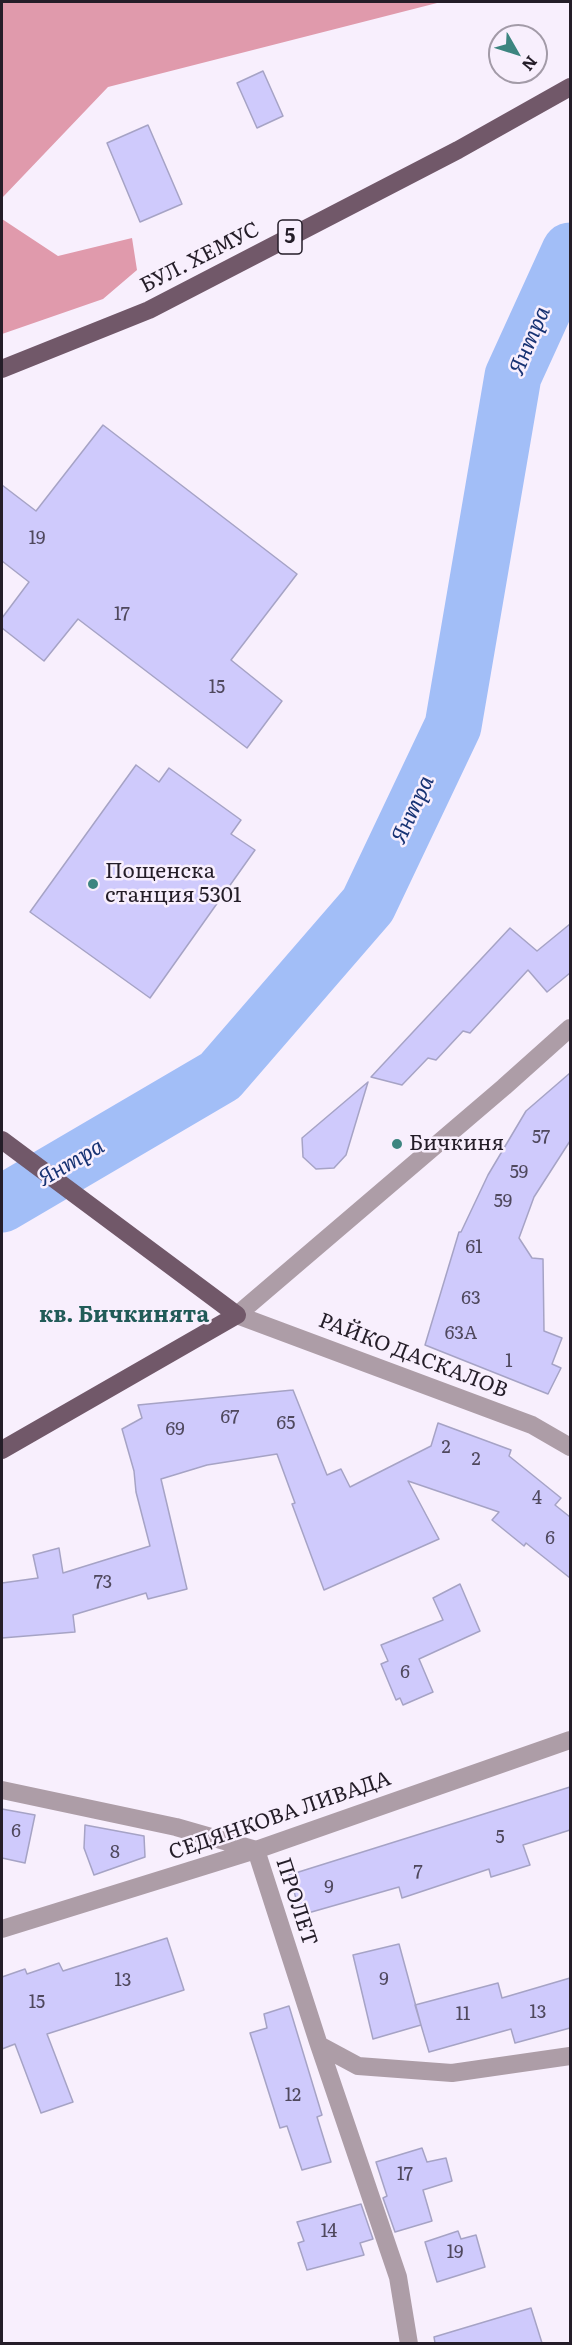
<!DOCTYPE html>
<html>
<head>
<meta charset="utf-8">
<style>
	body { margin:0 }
	#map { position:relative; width:572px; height:2345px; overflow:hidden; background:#f8effd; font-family:Literata,serif }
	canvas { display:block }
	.frame { position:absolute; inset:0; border:3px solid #241d28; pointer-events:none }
	.north { position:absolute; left:488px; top:24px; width:60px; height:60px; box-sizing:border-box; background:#f8effd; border:2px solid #a39ba8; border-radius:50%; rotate:129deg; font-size:16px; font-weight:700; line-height:24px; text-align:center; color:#241d28 }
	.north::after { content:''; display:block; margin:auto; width:21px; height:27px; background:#3d8580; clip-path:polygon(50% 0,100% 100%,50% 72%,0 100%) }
</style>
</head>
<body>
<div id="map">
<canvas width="572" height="2345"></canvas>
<div class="frame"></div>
<div class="north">N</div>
</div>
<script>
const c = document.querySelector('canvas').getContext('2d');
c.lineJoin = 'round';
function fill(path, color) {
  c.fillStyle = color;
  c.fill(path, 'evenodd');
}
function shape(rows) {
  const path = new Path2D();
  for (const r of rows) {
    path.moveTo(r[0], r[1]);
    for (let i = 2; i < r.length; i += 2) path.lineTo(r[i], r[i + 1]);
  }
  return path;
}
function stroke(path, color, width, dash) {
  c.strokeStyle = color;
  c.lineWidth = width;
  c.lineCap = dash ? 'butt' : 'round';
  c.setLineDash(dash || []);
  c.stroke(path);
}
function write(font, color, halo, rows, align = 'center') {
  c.font = font + ' Literata,serif';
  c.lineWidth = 5;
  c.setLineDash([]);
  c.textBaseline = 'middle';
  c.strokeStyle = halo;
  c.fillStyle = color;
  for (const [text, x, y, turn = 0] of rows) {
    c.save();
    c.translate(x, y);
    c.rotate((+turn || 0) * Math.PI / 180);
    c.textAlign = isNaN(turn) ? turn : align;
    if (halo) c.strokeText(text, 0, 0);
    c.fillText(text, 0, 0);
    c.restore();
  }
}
fill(shape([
	[2,2,441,2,108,87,2,198],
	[2,219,58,256,132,238,137,270,103,299,2,334]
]), '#e09aac');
stroke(shape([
	[2,1204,220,1076,368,905,453,726,513,376,570,251]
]), '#a2bef7', 57);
const building = shape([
	[263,71,283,116,257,128,237,83,263,71],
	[148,125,182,204,140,222,107,143,148,125],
	[103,425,297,574,231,660,282,701,247,748,78,619,44,661,2,628,2,618,29,582,2,561,2,485,36,511,103,425],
	[136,765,159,782,169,768,241,820,231,834,255,850,150,998,30,912,136,765],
	[570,924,570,973,547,992,528,970,470,1033,463,1031,436,1060,428,1058,402,1085,371,1077,510,928,537,951,570,924],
	[570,1073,570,1141,534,1197,519,1238,532,1258,543,1259,544,1331,562,1338,552,1364,561,1368,548,1394,425,1345,459,1232,461,1232,488,1175,526,1111,570,1073],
	[368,1082,346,1155,334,1168,316,1169,303,1157,302,1138,368,1082],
	[293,1390,327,1475,341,1469,350,1487,431,1446,438,1423,511,1450,509,1456,561,1498,555,1505,570,1517,570,1578,526,1543,524,1546,492,1520,499,1512,408,1481,439,1539,324,1590,292,1504,295,1503,277,1454,207,1465,161,1479,187,1589,148,1599,146,1593,73,1615,75,1632,2,1638,2,1583,38,1578,33,1555,59,1548,63,1573,150,1546,136,1492,134,1471,122,1429,142,1418,138,1405,293,1390],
	[460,1584,480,1631,419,1659,433,1692,403,1705,400,1698,396,1700,381,1664,388,1661,381,1645,443,1620,433,1598,460,1584],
	[570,1787,570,1830,523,1845,530,1865,491,1877,489,1869,402,1898,399,1887,301,1915,289,1875,570,1787],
	[2,1809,35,1815,25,1863,2,1858,2,1809],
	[85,1825,144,1836,145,1857,94,1875,84,1848,85,1825],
	[167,1938,184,1990,47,2034,73,2102,41,2113,15,2044,2,2049,2,1977,25,1969,27,1974,59,1963,63,1971,167,1938],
	[399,1944,421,2025,373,2039,353,1955,399,1944],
	[570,1978,570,2028,515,2043,511,2029,429,2052,415,2005,498,1983,502,1998,570,1978],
	[289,2006,322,2115,317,2117,331,2162,302,2170,287,2126,280,2128,250,2033,267,2028,264,2014,289,2006],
	[422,2148,427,2162,446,2158,452,2181,423,2190,432,2221,395,2232,383,2198,387,2196,376,2162,422,2148],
	[361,2204,373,2239,360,2243,364,2255,307,2270,298,2243,304,2241,297,2222,361,2204],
	[458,2231,461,2239,476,2235,485,2267,437,2282,425,2242,458,2231],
	[531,2308,542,2343,435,2343,434,2337,531,2308]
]);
fill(building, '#cfcafc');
stroke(building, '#a6a3c5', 1.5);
stroke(shape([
	[570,1028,504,1087,237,1315,532,1425,570,1447],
	[2,1790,176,1827,256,1850],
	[256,1850,318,2042,398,2277,409,2344],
	[2,1929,256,1850,570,1740],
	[319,2045,358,2066,452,2073,570,2056]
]), '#ad9da7', 18);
stroke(shape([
	[2,369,149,310,458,150,570,87],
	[2,1140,237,1315,2,1450]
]), '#715869', 18);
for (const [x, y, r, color] of [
	[93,884,6,"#3d8580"],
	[397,1144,6,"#3d8580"]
]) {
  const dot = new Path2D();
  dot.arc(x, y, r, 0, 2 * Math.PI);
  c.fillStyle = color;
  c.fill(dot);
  stroke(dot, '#f8effd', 2);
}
write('18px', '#4f485d', null, [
	["19",37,539],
	["17",122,615],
	["15",217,688],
	["57",541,1138],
	["59",519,1173],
	["59",503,1202],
	["61",474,1248],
	["63",471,1299],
	["63А",461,1334],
	["1",509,1362],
	["67",230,1418],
	["65",286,1424],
	["69",175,1430],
	["2",446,1448],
	["2",476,1460],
	["4",537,1499],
	["6",550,1539],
	["73",103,1583],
	["6",405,1673],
	["6",16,1832],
	["5",500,1838],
	["8",115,1853],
	["7",418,1873],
	["9",329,1888],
	["9",384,1980],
	["13",123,1981],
	["15",37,2003],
	["13",538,2013],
	["11",463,2015],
	["12",293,2096],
	["17",405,2175],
	["14",329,2232],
	["19",455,2253]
]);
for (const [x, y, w] of [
	[290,237,24]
]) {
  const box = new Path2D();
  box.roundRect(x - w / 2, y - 17, w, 34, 4.5);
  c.fillStyle = '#f8effd';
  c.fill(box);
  stroke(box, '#241d28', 1.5);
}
write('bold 20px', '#241d28', null, [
	["5",290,237]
]);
write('21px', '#241d28', '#f8effd', [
	["БУЛ. ХЕМУС",200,258,-27],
	["РАЙКО ДАСКАЛОВ",413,1356,21],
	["СЕДЯНКОВА ЛИВАДА",280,1816,-19],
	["ПРОЛЕТ",296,1902,72]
]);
write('21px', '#241d28', '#f8effd', [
	["Пощенска",105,872],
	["станция 5301",105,896],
	["Бичкиня",409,1144]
], 'left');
write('italic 22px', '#183374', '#f8effd', [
	["Янтра",530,341,-67],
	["Янтра",413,810,-65],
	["Янтра",71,1163,-30]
]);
write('bold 22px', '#215b58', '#f8effd', [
	["кв. Бичкинята",124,1316]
]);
</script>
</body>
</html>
